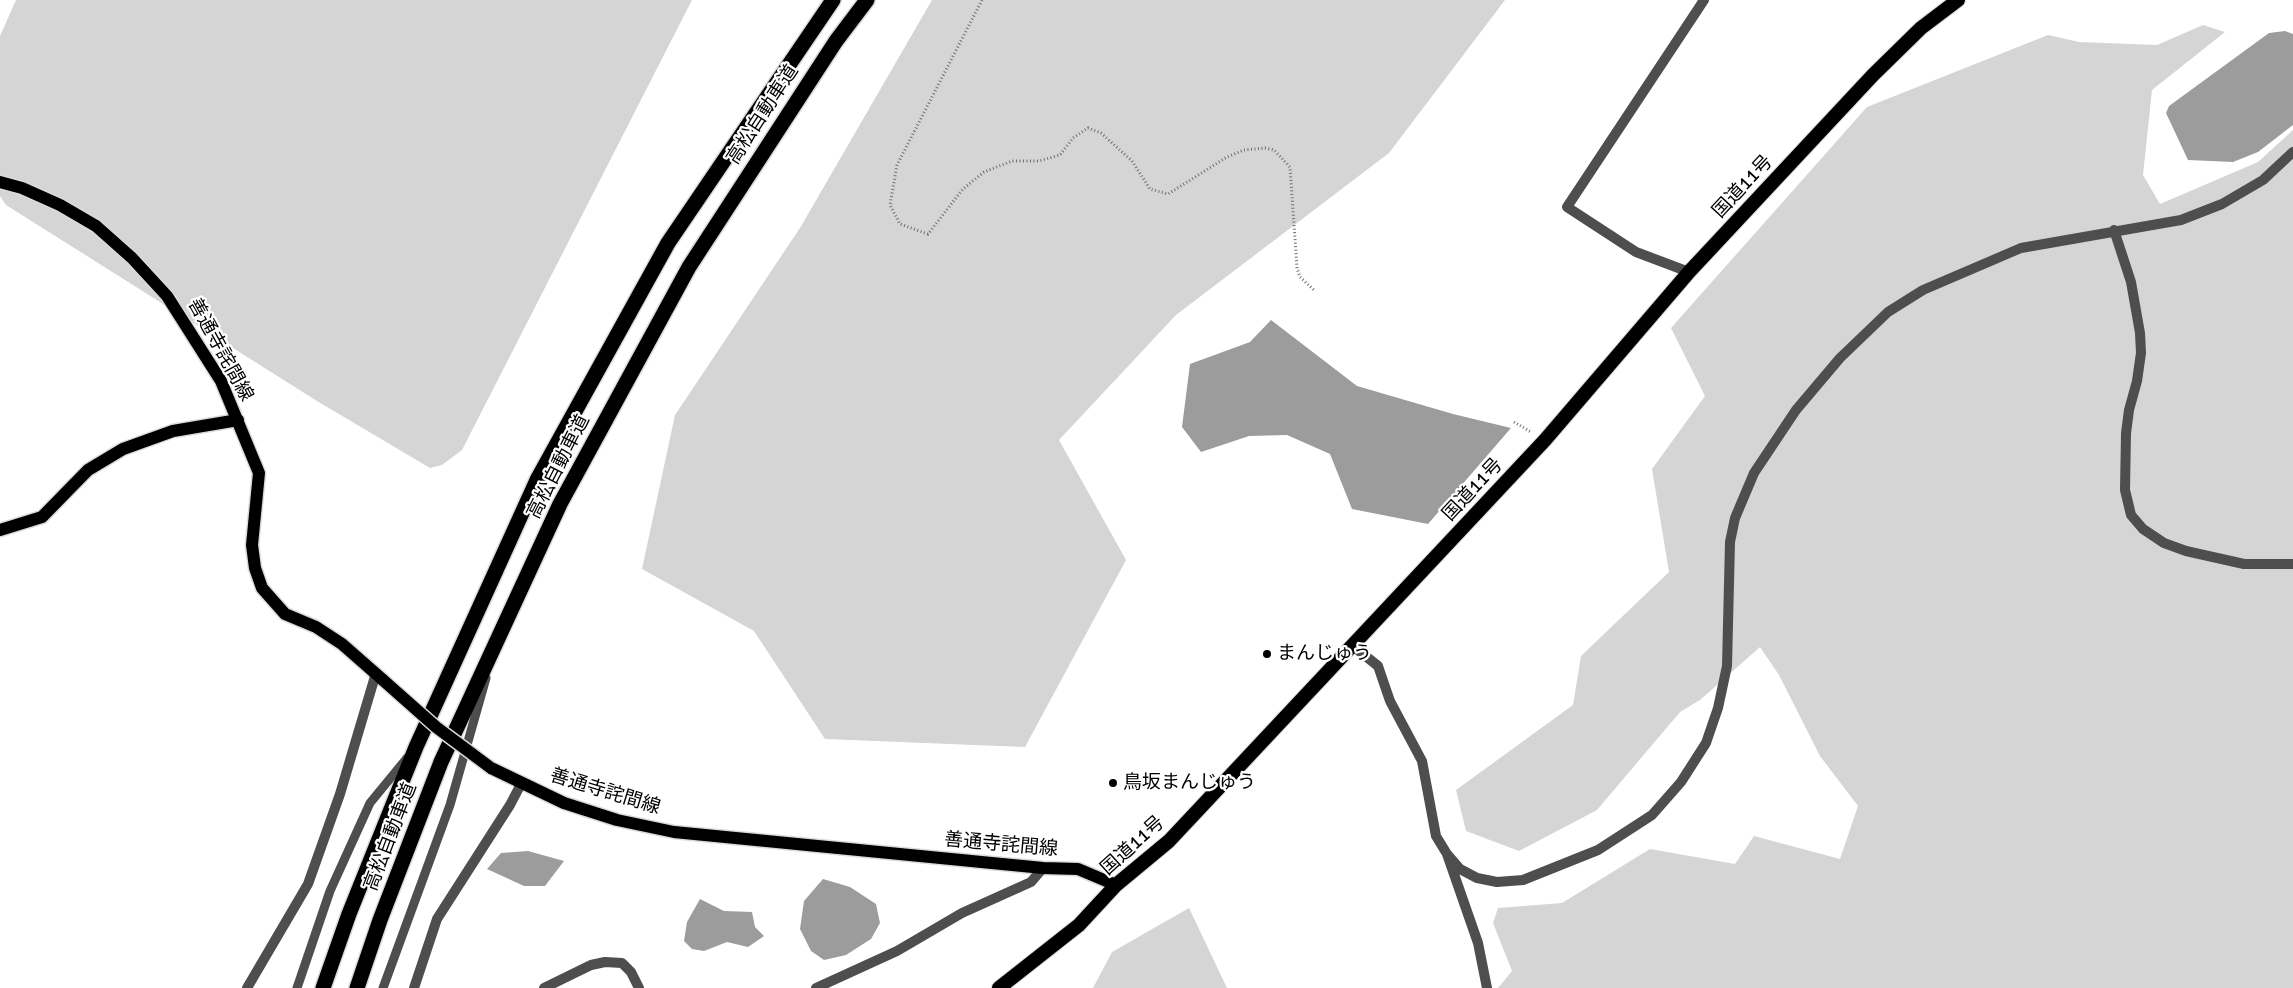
<!DOCTYPE html>
<html>
<head>
<meta charset="utf-8">
<style>
	body { margin:0 }
	canvas { display:block; background:#fff }
</style>
</head>
<body>
<canvas width="2293" height="988"></canvas>
<script>
const c = document.querySelector('canvas').getContext('2d');
c.lineJoin = 'round';
function fill(path, color) {
  c.fillStyle = color;
  c.fill(path, 'evenodd');
}
function shape(rows) {
  const path = new Path2D();
  for (const r of rows) {
    path.moveTo(r[0], r[1]);
    for (let i = 2; i < r.length; i += 2) path.lineTo(r[i], r[i + 1]);
  }
  return path;
}
function stroke(path, color, width, dash) {
  c.strokeStyle = color;
  c.lineWidth = width;
  c.lineCap = dash ? 'butt' : 'round';
  c.setLineDash(dash || []);
  c.stroke(path);
}
function write(font, color, halo, rows, align = 'center') {
  c.font = font + ' Signika,"Noto Sans JP",sans-serif';
  c.lineWidth = 4.5;
  c.setLineDash([]);
  c.textBaseline = 'middle';
  c.strokeStyle = halo;
  c.fillStyle = color;
  for (const [text, x, y, turn = 0] of rows) {
    c.save();
    c.translate(x, y);
    c.rotate((+turn || 0) * Math.PI / 180);
    c.textAlign = isNaN(turn) ? turn : align;
    if (halo) c.strokeText(text, 0, 0);
    c.fillText(text, 0, 0);
    c.restore();
  }
}
fill(shape([
	[16,0,692,0,462,450,442,465,430,468,317,401,6,205,0,196,0,36],
	[932,0,1505,0,1389,153,1176,315,1059,440,1126,560,1025,747,825,739,754,631,642,569,675,415,800,228],
	[2203,25,2225,32,2152,90,2143,175,2160,204,2258,162,2293,130,2293,988,1498,988,1512,971,1493,923,1498,908,1562,903,1650,849,1735,864,1754,836,1840,859,1858,806,1820,756,1779,675,1760,647,1700,700,1680,712,1597,810,1519,851,1466,831,1456,790,1573,705,1581,656,1669,572,1652,469,1705,396,1671,328,1867,107,2048,35,2079,42,2157,45],
	[1189,908,1227,988,1093,988,1112,952]
]), '#d5d5d5');
fill(shape([
	[2285,31,2293,34,2293,125,2258,152,2233,162,2188,160,2166,113,2169,106,2269,33],
	[1271,320,1357,386,1453,414,1511,428,1428,524,1352,509,1330,454,1287,435,1249,436,1201,452,1182,427,1190,364,1250,342],
	[528,851,564,861,545,886,524,886,487,869,501,853],
	[823,879,850,887,876,904,880,923,871,939,846,955,824,960,811,951,800,929,804,901],
	[700,899,724,911,752,912,755,927,764,936,748,947,727,942,704,951,692,949,684,941,687,922]
]), '#9c9c9c');
const primary = shape([
	[0,182,22,188,60,205,96,226,132,258,167,296,221,381,259,473,252,545,255,568,262,588,285,614,316,627,342,644,383,680],
	[0,530,42,517,88,470,123,449,173,431,238,420],
	[491,768,564,803,617,820,674,832,1043,868,1078,869,1116,885]
]);
const trunk = shape([
	[999,988,1079,925,1116,885,1169,841,1545,440,1689,272,1873,75,1921,28,1958,0]
]);
const motorway = shape([
	[323,988,349,914,416,747,537,480,668,243,833,0],
	[357,988,380,920,441,762,560,504,689,267,836,41,867,0]
]);
stroke(primary, '#dbdbdb', 15);
stroke(trunk, '#dbdbdb', 16);
stroke(motorway, '#dbdbdb', 18);
stroke(shape([
	[982,0,897,165,890,205,900,224,928,234,963,189,984,172,1012,161,1039,161,1060,155,1073,138,1088,128,1101,133,1132,161,1150,189,1168,194,1227,157,1244,150,1265,148,1274,150,1290,167,1297,268,1300,277,1315,291],
	[1514,422,1531,432]
]), '#707070', 3, [1, 2.5]);
stroke(shape([
	[297,988,330,891,370,803,407,758],
	[383,988,450,805,486,678]
]), '#4e4e4e', 9);
stroke(shape([
	[2114,230,2131,282,2140,333,2141,353,2137,381,2129,410,2126,433,2125,490,2131,515,2143,529,2164,543,2186,551,2244,564,2293,564],
	[1689,272,1636,252,1567,207,1704,0],
	[1353,646,1378,666,1390,701,1422,761,1436,836,1447,854,1478,943,1487,988],
	[1447,854,1460,869,1477,878,1497,882,1523,880,1598,850,1652,815,1681,782,1706,743,1718,708,1727,666,1730,542,1735,518,1754,473,1796,410,1840,358,1888,312,1923,290,2021,248,2181,220,2222,204,2263,180,2293,152],
	[247,988,308,884,340,794,376,673],
	[414,988,437,919,510,805,521,784],
	[544,988,591,965,605,962,622,963,631,972,639,988],
	[816,988,897,951,962,913,1031,882,1043,868]
]), '#4e4e4e', 10);
stroke(primary, '#000', 12);
stroke(trunk, '#000', 14);
stroke(motorway, '#000', 15);
const primaryBridge = shape([
	[383,680,436,727,491,768]
]);
stroke(primaryBridge, '#dbdbdb', 15, []);
stroke(primaryBridge, '#000', 12);
for (const [x, y, r, color] of [
	[1267,654,5,"#000"],
	[1113,783,5,"#000"]
]) {
  const dot = new Path2D();
  dot.arc(x, y, r, 0, 2 * Math.PI);
  c.fillStyle = color;
  c.fill(dot);
  stroke(dot, '#fff', 2);
}
write('19px', '#000', '#fff', [
	["高松自動車道",763,115,-57],
	["国道11号",1743,187,-47],
	["善通寺詫間線",220,350,61],
	["高松自動車道",559,467,-63],
	["国道11号",1473,490,-47],
	["善通寺詫間線",605,792,17],
	["高松自動車道",391,837,-69],
	["善通寺詫間線",1001,845,5],
	["国道11号",1133,846,-42]
]);
write('19px', '#000', '#fff', [
	["まんじゅう",1277,654],
	["鳥坂まんじゅう",1123,783]
], 'left');
</script>
</body>
</html>
